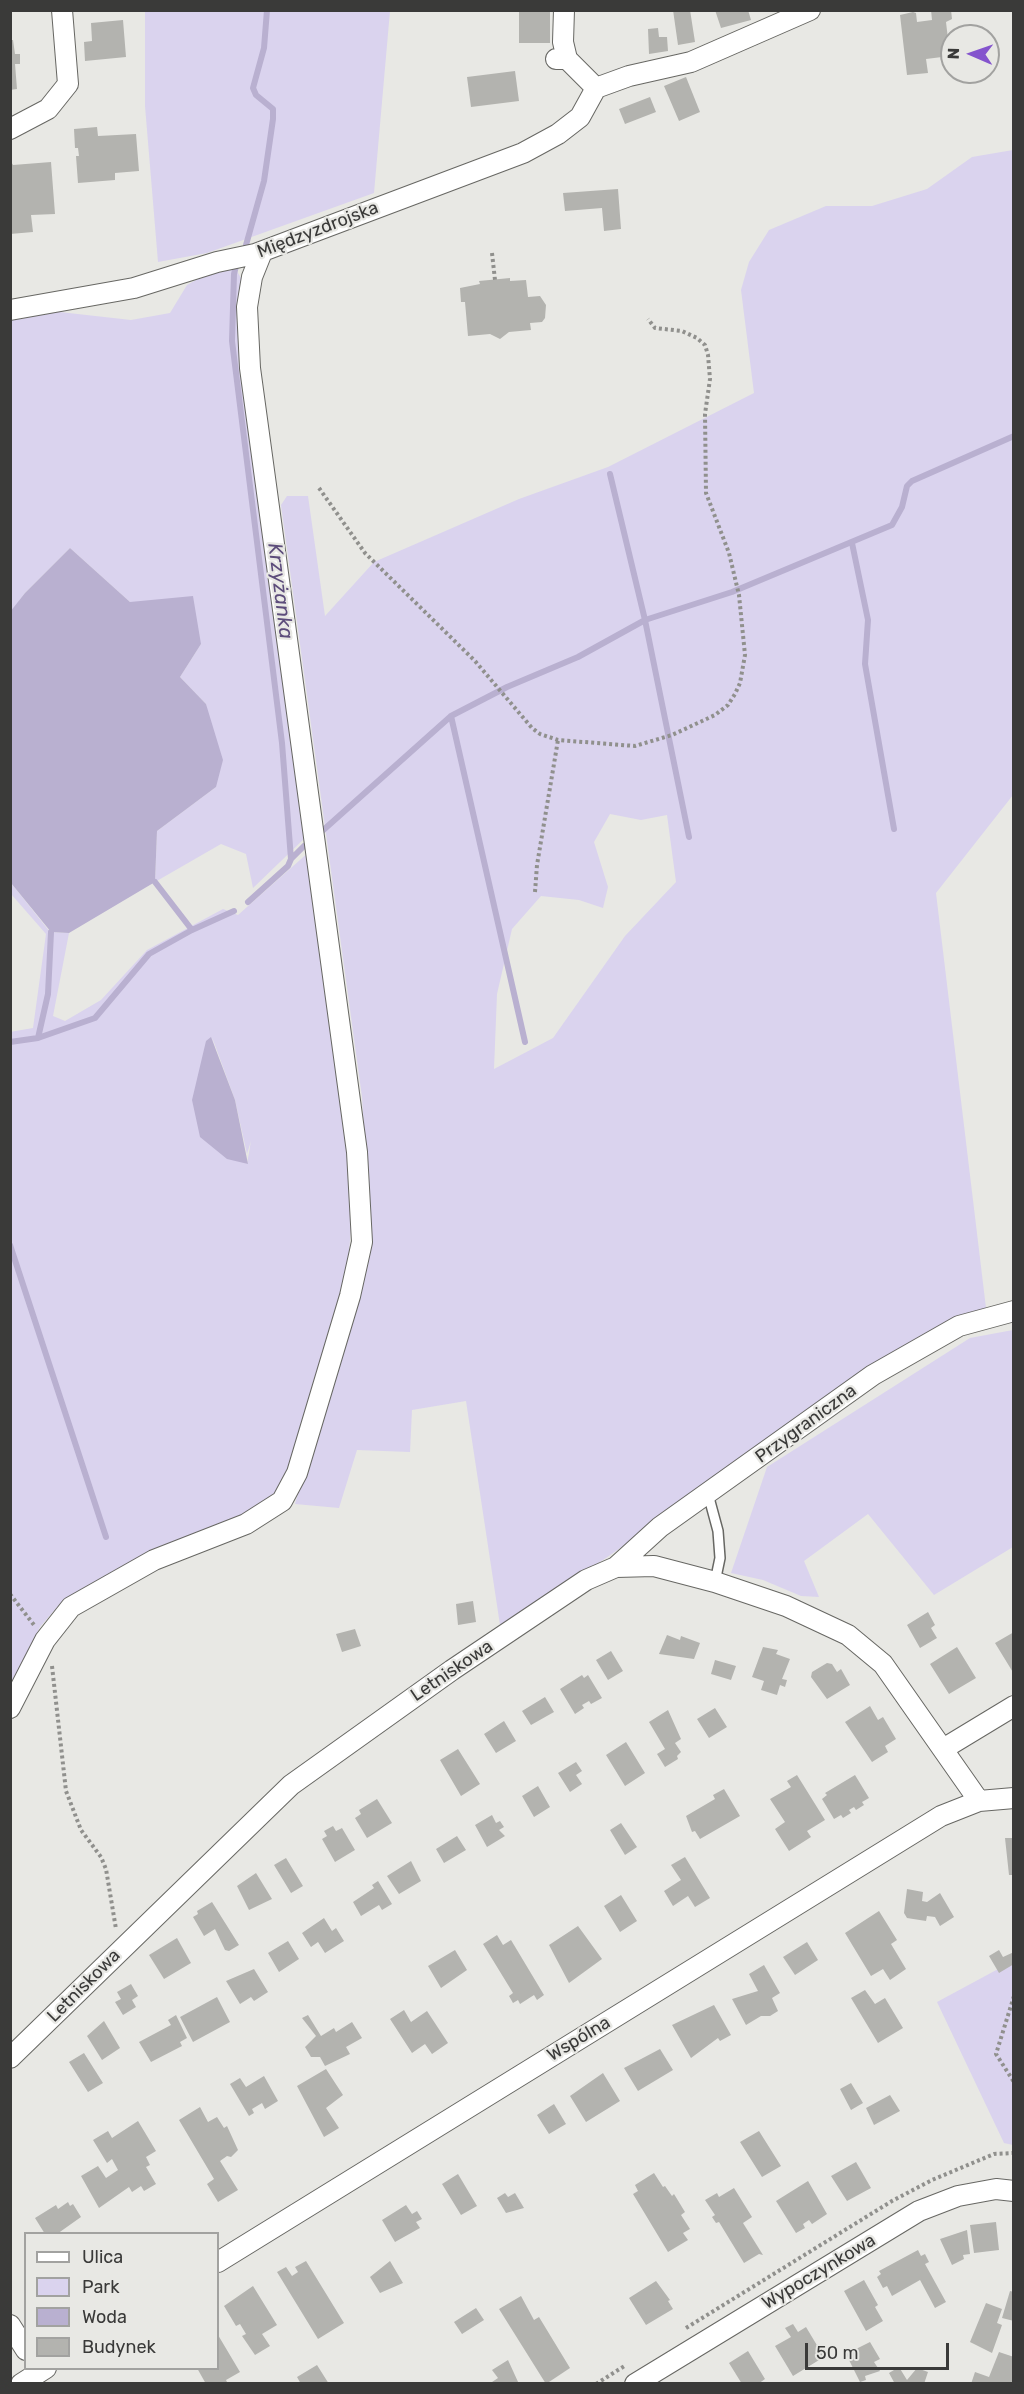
<!DOCTYPE html>
<html>
<head>
<meta charset="utf-8">
<style>
	body { margin:0 }
	#map { position:relative; width:1024px; height:2394px; overflow:hidden; background:#e8e8e4; font-family:Rubik,sans-serif }
	canvas { display:block }
	.frame { position:absolute; inset:0; border:12px solid #3a3a39; pointer-events:none }
	.legend { position:absolute; left:24px; top:2232px; width:195px; height:138px; box-sizing:border-box; background:#e8e8e4; border:2px solid #a2a2a0; margin:0; padding:8px 10px; list-style:none; font-size:18px; color:#3a3a39 }
	.legend li { display:flex; align-items:center; gap:12px; height:30px }
	.legend b { width:30px; border:2px solid #a2a2a0 }
	.north { position:absolute; left:940px; top:24px; width:60px; height:60px; box-sizing:border-box; background:#e8e8e4; border:2px solid #a2a2a0; border-radius:50%; rotate:272deg; font-size:16px; font-weight:700; line-height:24px; text-align:center; color:#3a3a39 }
	.north::after { content:''; display:block; margin:auto; width:21px; height:27px; background:#8454cd; clip-path:polygon(50% 0,100% 100%,50% 72%,0 100%) }
	.scale { position:absolute; left:805px; top:2343px; width:144px; height:27px; box-sizing:border-box; border:3px solid #3a3a39; border-top:0; padding-left:8px; font-size:18px; line-height:21px; white-space:nowrap; color:#3a3a39; -webkit-text-stroke:4px #e8e8e4; paint-order:stroke }
</style>
</head>
<body>
<div id="map">
<canvas width="1024" height="2394"></canvas>
<div class="frame"></div>
<ul class="legend">
<li><b style="height:8px;background:#fff"></b>Ulica</li>
<li><b style="height:16px;background:#dad3ee"></b>Park</li>
<li><b style="height:16px;background:#b9b0d0"></b>Woda</li>
<li><b style="height:16px;background:#b3b3af"></b>Budynek</li>
</ul>
<div class="north">N</div>
<div class="scale">50 m</div>
</div>
<script>
const c = document.querySelector('canvas').getContext('2d');
c.lineJoin = 'round';
function fill(path, color) {
  c.fillStyle = color;
  c.fill(path, 'evenodd');
}
function shape(rows) {
  const path = new Path2D();
  for (const r of rows) {
    path.moveTo(r[0], r[1]);
    for (let i = 2; i < r.length; i += 2) path.lineTo(r[i], r[i + 1]);
  }
  return path;
}
function stroke(path, color, width, dash) {
  c.strokeStyle = color;
  c.lineWidth = width;
  c.lineCap = dash ? 'butt' : 'round';
  c.setLineDash(dash || []);
  c.stroke(path);
}
function write(font, color, halo, rows, align = 'center') {
  c.font = font + ' Rubik,sans-serif';
  c.lineWidth = 4.5;
  c.setLineDash([]);
  c.textBaseline = 'middle';
  c.strokeStyle = halo;
  c.fillStyle = color;
  for (const [text, x, y, turn = 0] of rows) {
    c.save();
    c.translate(x, y);
    c.rotate((+turn || 0) * Math.PI / 180);
    c.textAlign = isNaN(turn) ? turn : align;
    if (halo) c.strokeText(text, 0, 0);
    c.fillText(text, 0, 0);
    c.restore();
  }
}
fill(shape([
	[145,11,390,11,374,193,207,253,158,262,145,106],
	[1013,150,1013,795,936,893,986,1308,955,1320,861,1378,606,1558,500,1625,466,1401,412,1410,410,1452,357,1450,339,1508,295,1504,333,1373,367,1177,362,1097,281,505,287,496,308,496,325,616,374,562,519,499,608,467,754,393,741,290,749,262,769,230,826,206,872,206,927,189,972,157],
	[610,814,641,820,667,815,676,882,625,936,553,1038,494,1069,497,994,512,929,541,896,579,900,603,908,608,887,594,842],
	[235,268,241,278,243,355,265,552,307,836,253,888,246,854,221,844,155,882,157,831,216,787,206,704,180,677,201,644,130,602,70,548,25,593,11,612,11,317,42,310,131,320,170,313,187,285,214,270],
	[309,852,344,1111,353,1202,347,1278,292,1469,279,1496,243,1519,155,1552,64,1599,40,1627,11,1687,10,1032,33,1028,46,934,11,894,11,883,50,932,69,933,53,1016,65,1021,101,1000,147,950,223,909,238,915],
	[212,1037,235,1100,247,1154,251,1141,247,1164],
	[1013,1330,1013,1547,934,1595,868,1514,804,1561,819,1597,801,1596,763,1580,731,1573,767,1467,970,1338],
	[1013,1961,1013,2145,1004,2143,937,2002]
]), '#dad3ee');
fill(shape([
	[70,548,130,602,193,596,201,644,180,677,206,704,223,760,216,787,157,831,155,882,69,933,51,932,11,883,10,612,25,593],
	[211,1037,235,1100,248,1164,227,1159,200,1137,192,1100,206,1041]
]), '#b9b0d0');
stroke(shape([
	[246,245,264,181,273,119,273,109,256,95,253,88,264,48,267,10],
	[236,266,234,274,232,341,282,743,291,859,288,866,248,902],
	[610,474,645,620,689,837],
	[852,543,868,620,865,664,894,829],
	[451,716,525,1042],
	[320,833,451,716,507,687,578,657,645,620,732,592,892,525,902,507,907,486,912,481,1014,436],
	[291,859,304,846],
	[155,882,192,930],
	[38,1038,48,994,51,932],
	[10,1042,38,1038,95,1018,149,954,192,930,234,911],
	[10,1245,106,1537]
]), '#b9b0d0', 6);
fill(shape([
	[519,10,550,10,550,43,519,43],
	[673,10,690,10,695,42,678,45],
	[715,10,748,10,751,20,721,28],
	[931,10,951,10,952,19,946,22,950,56,926,59,928,73,907,75,900,15,913,12,916,13,917,22,932,20],
	[123,20,126,57,85,61,84,42,92,41,91,23],
	[658,28,659,37,667,37,668,51,649,54,648,29],
	[10,40,13,40,15,54,20,54,20,64,15,64,17,89,10,90],
	[515,71,519,101,471,107,467,77],
	[686,77,700,112,679,121,664,86],
	[650,97,656,112,625,124,619,109],
	[97,127,98,136,136,134,139,171,115,173,115,180,78,183,76,156,79,156,78,148,75,148,74,129],
	[10,160,13,165,51,162,55,214,31,215,33,232,10,234],
	[618,189,621,229,604,231,602,208,565,211,563,193],
	[510,278,510,281,526,280,528,297,540,296,546,305,545,318,542,322,530,323,531,330,509,332,500,339,490,334,468,336,465,302,461,302,460,288,480,284,479,281],
	[473,1601,476,1622,458,1625,456,1604],
	[928,1612,935,1625,931,1628,937,1638,920,1648,907,1625],
	[355,1629,361,1646,342,1652,336,1634],
	[1014,1632,1014,1674,995,1643],
	[667,1635,680,1640,681,1636,700,1643,694,1659,659,1654],
	[763,1647,778,1650,776,1654,790,1659,782,1679,787,1680,785,1687,780,1685,777,1695,761,1690,764,1681,752,1677],
	[957,1647,976,1678,949,1694,930,1664],
	[611,1651,623,1671,608,1680,596,1660],
	[715,1660,736,1666,731,1680,711,1674],
	[827,1663,832,1664,837,1672,841,1669,850,1685,827,1699,811,1677,812,1672],
	[582,1675,584,1678,588,1675,602,1698,591,1704,589,1701,582,1705,584,1708,575,1714,560,1689],
	[545,1697,554,1712,531,1725,522,1711],
	[870,1706,878,1720,883,1717,896,1739,885,1746,888,1752,872,1762,845,1722],
	[715,1708,727,1727,709,1738,697,1719],
	[668,1710,681,1739,675,1743,681,1752,677,1756,678,1759,665,1767,657,1754,665,1749,649,1722],
	[504,1721,516,1741,496,1753,484,1734],
	[626,1742,645,1773,625,1786,606,1755],
	[458,1749,480,1784,461,1796,440,1760],
	[576,1762,582,1771,576,1775,582,1784,570,1792,558,1773],
	[797,1775,825,1820,807,1831,811,1837,789,1851,775,1829,785,1822,770,1799,791,1787,787,1781],
	[855,1775,869,1798,862,1802,864,1805,856,1810,854,1807,849,1810,851,1813,843,1818,841,1815,834,1819,822,1799,827,1795,825,1793],
	[538,1786,550,1807,534,1817,522,1796],
	[724,1789,740,1816,700,1839,695,1831,692,1832,686,1816,715,1799,713,1795],
	[377,1799,392,1823,367,1838,355,1818,361,1814,359,1810],
	[492,1815,496,1823,500,1821,504,1827,499,1830,505,1836,487,1847,475,1825],
	[621,1823,637,1847,625,1855,610,1830],
	[333,1826,336,1831,342,1828,355,1850,335,1862,322,1839,327,1836,324,1831],
	[457,1836,466,1850,444,1863,436,1849],
	[1005,1838,1014,1838,1014,1875,1009,1875],
	[685,1857,710,1898,695,1907,688,1896,673,1906,664,1891,681,1880,671,1865],
	[286,1858,303,1886,291,1893,274,1865],
	[411,1861,421,1881,399,1894,387,1876],
	[256,1873,272,1899,249,1910,237,1886],
	[378,1881,392,1904,382,1910,379,1905,361,1916,353,1902,374,1888,372,1885],
	[907,1889,923,1892,922,1901,927,1902,940,1893,954,1917,940,1926,935,1917,927,1916,926,1921,907,1918,904,1913],
	[621,1895,637,1921,620,1932,604,1906],
	[212,1902,239,1945,229,1951,225,1950,215,1929,204,1936,193,1917,198,1914,197,1911],
	[879,1911,897,1940,891,1944,906,1969,890,1980,883,1969,871,1976,845,1933],
	[324,1918,332,1931,336,1928,344,1941,325,1953,318,1942,311,1947,302,1933],
	[578,1926,602,1959,569,1983,549,1945],
	[497,1935,503,1945,511,1940,544,1995,537,2000,534,1995,520,2004,518,2000,513,2003,509,1996,513,1993,483,1944],
	[177,1938,191,1963,164,1979,149,1955],
	[288,1941,299,1959,279,1972,268,1953],
	[807,1942,818,1960,795,1975,783,1957],
	[455,1950,467,1970,441,1988,428,1966],
	[999,1950,1003,1957,1014,1952,1014,1964,999,1973,989,1956],
	[764,1965,780,1993,772,1998,778,2011,770,2016,761,2016,746,2025,732,1999,758,1991,749,1974],
	[254,1969,268,1992,254,2001,251,1997,240,2004,226,1981],
	[131,1984,138,1996,132,2000,136,2007,123,2015,115,2002,121,1999,117,1992],
	[865,1990,875,2004,885,1998,903,2028,878,2043,851,1998],
	[217,1997,230,2022,193,2042,180,2017],
	[714,2005,731,2035,720,2041,718,2038,691,2058,672,2025],
	[404,2010,411,2022,427,2011,448,2043,432,2054,425,2044,412,2053,390,2019],
	[176,2015,187,2038,180,2042,182,2046,151,2062,139,2042,171,2025,168,2020],
	[308,2015,321,2036,334,2028,336,2032,352,2022,362,2038,346,2047,350,2054,325,2066,320,2057,311,2057,305,2047,316,2036,302,2018],
	[104,2021,120,2048,102,2060,87,2036],
	[660,2049,673,2070,638,2091,624,2068],
	[84,2053,103,2083,88,2092,69,2062],
	[326,2069,343,2095,326,2108,339,2128,324,2137,297,2086],
	[603,2073,620,2101,586,2122,570,2096],
	[264,2076,278,2101,265,2109,262,2103,252,2109,254,2113,249,2116,230,2084,240,2078,246,2087],
	[851,2083,863,2103,851,2110,840,2089],
	[890,2095,900,2111,874,2125,866,2108],
	[554,2104,566,2124,549,2134,537,2115],
	[200,2107,208,2122,217,2117,224,2128,227,2126,238,2150,231,2157,227,2156,220,2161,238,2190,218,2202,207,2184,214,2179,179,2120],
	[138,2121,156,2151,146,2157,150,2165,146,2167,156,2184,144,2191,141,2186,132,2192,129,2187,99,2208,81,2176,98,2166,106,2178,118,2170,112,2159,107,2163,93,2140,108,2131,112,2138],
	[759,2131,781,2166,762,2177,740,2142],
	[856,2162,871,2188,847,2201,831,2176],
	[654,2173,663,2187,665,2186,672,2196,674,2194,685,2212,681,2215,690,2229,683,2233,688,2240,668,2252,633,2194,638,2191,635,2185],
	[458,2174,477,2206,461,2215,442,2184],
	[808,2181,827,2214,812,2224,809,2220,803,2224,805,2228,796,2233,776,2201],
	[734,2188,752,2217,743,2223,763,2255,759,2254,744,2263,719,2222,716,2223,712,2217,715,2215,705,2200,717,2193,719,2197],
	[505,2193,508,2197,515,2193,524,2208,506,2213,497,2198],
	[68,2202,70,2206,73,2204,81,2217,57,2234,45,2234,35,2218,56,2205,58,2209],
	[406,2205,412,2214,417,2211,422,2219,416,2222,420,2228,395,2242,382,2220],
	[996,2222,999,2250,974,2253,970,2225],
	[967,2230,970,2254,963,2255,964,2259,952,2265,940,2239],
	[918,2250,921,2256,925,2254,929,2262,925,2264,946,2302,935,2308,920,2280,892,2296,887,2286,883,2288,877,2277,881,2274,879,2271],
	[306,2261,344,2323,318,2339,277,2272,286,2267,292,2276,298,2272,295,2267],
	[390,2261,403,2283,380,2293,370,2277],
	[864,2280,878,2305,875,2307,883,2321,866,2331,844,2291],
	[656,2281,670,2300,668,2301,673,2309,646,2325,629,2298],
	[253,2286,277,2325,262,2334,270,2346,255,2355,242,2336,246,2334,240,2324,236,2326,224,2306],
	[1010,2291,1014,2292,1014,2321,1002,2318],
	[521,2296,534,2320,539,2317,570,2368,546,2384,499,2309],
	[986,2303,1002,2309,997,2323,1002,2325,992,2353,970,2342],
	[476,2308,484,2320,462,2334,454,2322],
	[793,2324,798,2332,806,2327,824,2357,793,2376,775,2346,791,2337,785,2328],
	[218,2335,240,2372,226,2380,228,2384,206,2384,197,2368,218,2368],
	[870,2342,880,2359,874,2362,880,2371,865,2376,866,2380,860,2382,846,2354],
	[748,2351,765,2379,758,2384,742,2384,729,2363],
	[999,2352,1014,2357,1014,2384,971,2384,975,2372,989,2377],
	[508,2360,519,2384,489,2384,498,2378,492,2370],
	[317,2365,329,2384,301,2384,297,2377],
	[899,2367,907,2380,917,2368,928,2372,924,2384,895,2384,889,2373]
]), '#b3b3af');
const service = shape([
	[708,1494,718,1531,720,1558,715,1582]
]);
const minor = shape([
	[564,10,563,42,567,59],
	[596,88,629,76,691,62,810,10],
	[10,129,48,109,68,84,62,10],
	[10,310,134,288,217,262,255,254,523,153,558,134,580,117,596,88,567,59,556,59],
	[616,1567,660,1527,873,1375,959,1326,1014,1311],
	[10,1708,45,1640,71,1607,154,1560,246,1524,282,1501,297,1473,350,1296,362,1242,357,1152,250,368,247,307,252,277,262,252],
	[943,1749,1014,1706],
	[10,2058,291,1785,452,1670,586,1580,616,1567,654,1566,715,1582,786,1606,848,1635,883,1664,979,1801],
	[218,2262,941,1816,979,1801,1014,1798],
	[10,2325,26,2350],
	[21,2384,46,2368],
	[635,2384,919,2211,958,2196,996,2189,1014,2191]
]);
stroke(service, '#676763', 12);
stroke(minor, '#676763', 22);
stroke(shape([
	[492,253,495,280],
	[319,488,365,553,475,661,532,728,540,734,558,740,635,746,672,735,715,715,728,705,735,694,740,683,745,655,739,595,729,553,706,493,705,414,710,379,708,355,705,345,697,338,682,331,655,328,648,319],
	[535,892,537,865,558,740],
	[10,1594,34,1625],
	[52,1666,66,1791,81,1830,101,1857,106,1869,116,1929],
	[1014,1996,996,2054,1014,2082],
	[686,2328,892,2201,932,2180,994,2154,1014,2153],
	[596,2384,626,2365]
]), '#90908d', 4, [3, 3]);
stroke(service, '#fff', 9);
stroke(minor, '#fff', 20);
write('18px', '#3a3a39', '#e8e8e4', [
	["Międzyzdrojska",318,230,-21],
	["Przygraniczna",806,1424,-36],
	["Letniskowa",452,1671,-34],
	["Letniskowa",84,1986,-45],
	["Wspólna",579,2039,-31],
	["Wypoczynkowa",819,2272,-31]
]);
write('italic 20px', '#5c4c7b', '#e8e8e4', [
	["Krzyżanka",280,591,83]
]);
</script>
</body>
</html>
